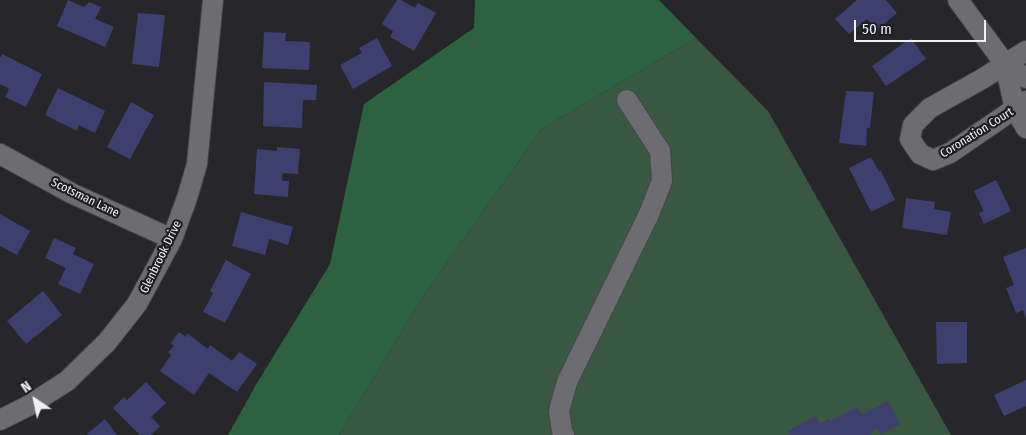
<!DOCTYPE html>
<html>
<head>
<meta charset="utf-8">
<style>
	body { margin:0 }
	#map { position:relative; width:1026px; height:435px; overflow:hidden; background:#27272b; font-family:"Fira Sans Condensed",sans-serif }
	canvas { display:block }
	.north { position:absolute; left:10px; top:375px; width:50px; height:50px; -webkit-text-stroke:4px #1d1e21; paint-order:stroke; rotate:326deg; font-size:14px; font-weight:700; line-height:20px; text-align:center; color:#eff0f2 }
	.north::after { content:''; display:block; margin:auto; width:18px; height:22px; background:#eff0f2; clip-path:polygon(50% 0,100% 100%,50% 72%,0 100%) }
	.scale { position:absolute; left:854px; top:20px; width:132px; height:22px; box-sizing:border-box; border:2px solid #eff0f2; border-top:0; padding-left:6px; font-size:15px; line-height:18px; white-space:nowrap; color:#eff0f2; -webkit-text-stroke:4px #1d1e21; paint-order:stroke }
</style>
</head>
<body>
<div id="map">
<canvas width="1026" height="435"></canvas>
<div class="north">N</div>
<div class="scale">50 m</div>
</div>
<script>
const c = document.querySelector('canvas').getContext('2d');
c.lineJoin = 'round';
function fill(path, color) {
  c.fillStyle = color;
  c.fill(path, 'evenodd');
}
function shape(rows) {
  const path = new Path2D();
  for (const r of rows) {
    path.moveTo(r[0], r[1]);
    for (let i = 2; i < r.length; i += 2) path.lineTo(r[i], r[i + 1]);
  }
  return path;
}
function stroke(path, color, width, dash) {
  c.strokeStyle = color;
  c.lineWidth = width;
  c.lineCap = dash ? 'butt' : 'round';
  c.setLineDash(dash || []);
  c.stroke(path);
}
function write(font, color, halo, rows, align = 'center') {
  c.font = font + ' "Fira Sans Condensed",sans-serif';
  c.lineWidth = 4.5;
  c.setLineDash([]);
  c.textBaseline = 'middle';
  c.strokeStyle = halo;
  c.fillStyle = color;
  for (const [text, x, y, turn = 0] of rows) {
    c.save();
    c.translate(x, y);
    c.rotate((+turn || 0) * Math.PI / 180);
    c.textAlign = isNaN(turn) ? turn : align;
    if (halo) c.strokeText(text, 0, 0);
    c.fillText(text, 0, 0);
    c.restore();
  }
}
fill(shape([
	[696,38,768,111,951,435,339,435,424,295,542,129]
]), '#385842');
fill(shape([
	[475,0,659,0,696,38,542,129,424,295,339,435,228,435,257,383,330,264,364,104,474,28]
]), '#2c623f');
fill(shape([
	[68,0,84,7,89,2,101,7,95,19,114,27,105,47,57,26],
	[397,0,401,0,415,8,418,3,436,13,414,51,390,37,393,31,382,24],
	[857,0,886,0,897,13,877,30,867,19,849,34,835,19],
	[138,13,165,15,159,67,132,64],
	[264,32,286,33,285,41,310,42,309,70,262,68],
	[377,38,392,66,353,89,340,65,362,53,359,48],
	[911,38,926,59,886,86,872,66],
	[2,54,42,74,26,107,5,97,9,89,0,84,0,58],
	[264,82,317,85,316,100,303,100,302,128,263,126],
	[58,88,105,111,95,133,79,125,77,131,45,115],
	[846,91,874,92,870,128,867,128,866,146,839,143],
	[131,102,154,115,130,159,107,147],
	[277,147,300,149,298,174,283,173,282,181,289,181,288,197,254,194,257,149,277,151],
	[871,157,879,172,881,171,895,200,871,212,849,168],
	[996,180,1011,211,984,224,979,213,984,211,974,191],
	[906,198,935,202,934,209,951,212,947,235,902,228],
	[241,212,293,227,288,245,269,239,265,255,232,246],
	[0,214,30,231,17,255,0,246],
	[54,238,76,248,73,254,94,264,80,294,58,284,66,268,45,258],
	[1026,248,1026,319,1023,310,1016,313,1006,288,1014,285,1003,257],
	[226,260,251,274,225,323,203,312,213,293,210,291],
	[43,291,62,315,26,344,7,321],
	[936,322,967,322,967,363,937,364],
	[179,332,186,337,187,333,208,349,210,345,232,361,239,352,257,364,237,392,209,373,194,395,160,371,171,355,168,352,174,346,171,343],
	[1026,380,1026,406,1004,416,994,395],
	[146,382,166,403,151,417,160,426,151,435,140,435,113,408,124,397,127,400],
	[888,401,900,424,881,435,879,430,876,429,869,435,790,435,788,431,816,416,820,424,829,419,831,421,857,407,862,415],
	[105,419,117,435,86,435]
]), '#3d3f6f');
const minor = shape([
	[958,0,1005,64,1026,78],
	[1026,51,982,79,930,108,913,125,910,139,920,154,933,160,950,153,1026,101],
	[1005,64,1015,109,1026,128],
	[0,154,71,193,172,239],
	[0,420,28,406,67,381,107,342,137,304,172,239,187,198,197,164,213,0],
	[564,435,562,431,559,411,567,382,649,214,662,181,660,151,627,100]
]);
stroke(minor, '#464649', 22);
stroke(minor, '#6c6c71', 20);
write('12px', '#eff0f2', '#1d1e21', [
	["Coronation Court",977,133,-32],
	["Scotsman Lane",85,198,26],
	["Glenbrook Drive",161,257,-64]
]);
</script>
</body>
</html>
